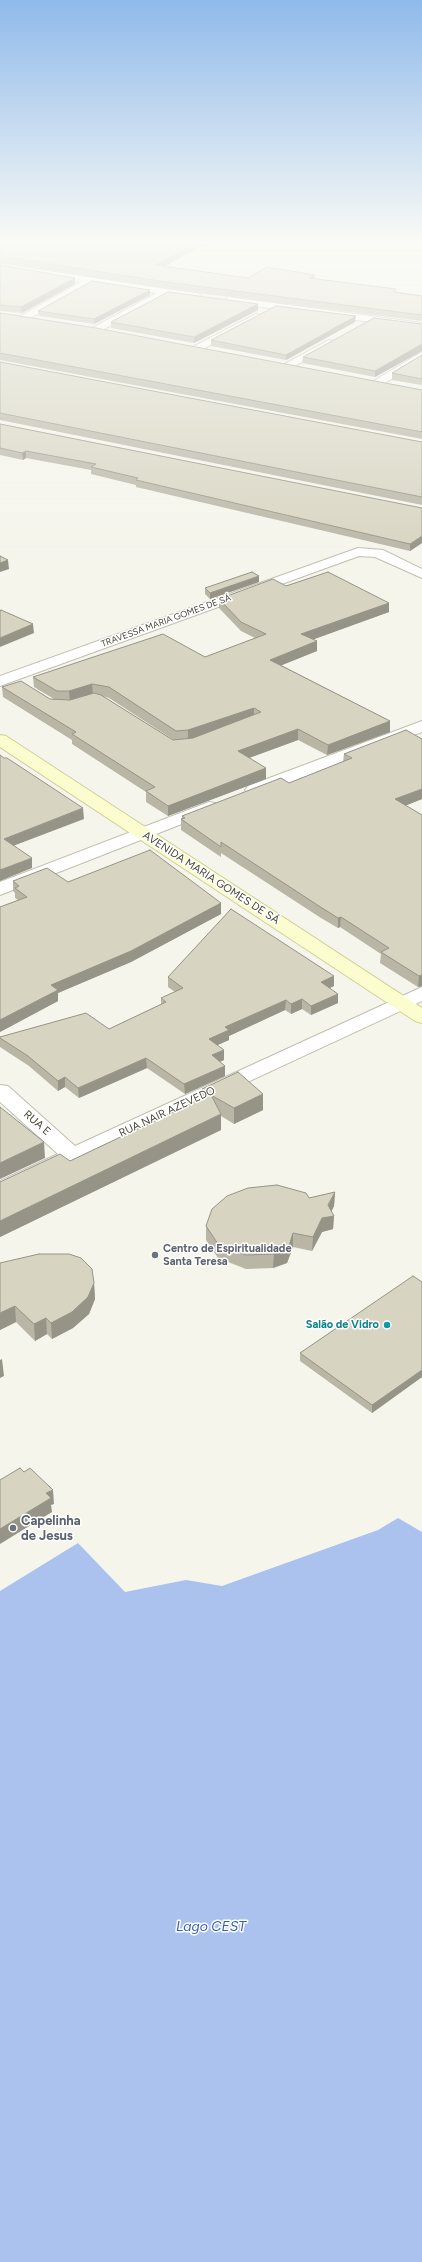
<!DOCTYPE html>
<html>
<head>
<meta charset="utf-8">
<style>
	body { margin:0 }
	canvas { display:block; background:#f5f5ec }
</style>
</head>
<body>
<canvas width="422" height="2262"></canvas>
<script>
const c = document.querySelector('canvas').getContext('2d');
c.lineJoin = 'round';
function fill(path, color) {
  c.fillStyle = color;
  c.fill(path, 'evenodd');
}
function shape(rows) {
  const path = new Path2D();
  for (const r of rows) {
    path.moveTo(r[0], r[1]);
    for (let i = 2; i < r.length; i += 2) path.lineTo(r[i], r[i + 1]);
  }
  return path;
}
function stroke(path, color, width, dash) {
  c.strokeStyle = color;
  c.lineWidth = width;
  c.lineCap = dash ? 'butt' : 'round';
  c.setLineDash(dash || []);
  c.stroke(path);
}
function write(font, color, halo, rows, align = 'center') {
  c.font = font + ' Figtree,sans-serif';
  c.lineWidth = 3;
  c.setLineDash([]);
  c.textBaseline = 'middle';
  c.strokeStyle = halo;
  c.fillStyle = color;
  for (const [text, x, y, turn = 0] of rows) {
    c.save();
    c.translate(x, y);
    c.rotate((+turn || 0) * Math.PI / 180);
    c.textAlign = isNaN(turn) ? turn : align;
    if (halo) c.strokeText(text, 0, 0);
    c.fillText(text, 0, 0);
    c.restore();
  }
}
fill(shape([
	[398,1518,422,1532,422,2262,0,2262,0,1591,78,1543,125,1592,186,1580,222,1586,378,1530]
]), '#abc2ef');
const street = shape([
	[0,264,197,293,202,296,197,299,170,295,96,333,90,330,92,328,157,293,93,284,23,322,17,319,19,317,81,282,0,270,0,264],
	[229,297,422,323,422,329,225,302,224,300,229,297],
	[256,314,260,315,261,317,260,319,199,351,191,351,189,349,256,314],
	[329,340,333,341,335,343,333,345,291,368,283,368,281,366,329,340],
	[422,352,422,360,380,386,372,386,370,383,422,352],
	[358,548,383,550,422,569,422,578,375,557,359,556,0,686,0,676,358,548],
	[422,721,422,732,260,794,248,794,245,790,248,786,422,721],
	[209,802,215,803,218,807,215,811,0,895,0,882,209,802],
	[422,987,422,1001,0,1197,0,1181,58,1154,0,1102,0,1085,8,1086,75,1146,422,987]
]);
const secondary = shape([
	[0,735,6,736,422,1008,422,1023,415,1021,0,747,0,735]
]);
stroke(street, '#c1bfae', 2);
stroke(secondary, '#d1d09b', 2);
fill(street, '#fff');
fill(secondary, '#fcfdce');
fill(shape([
	[0,244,206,244,165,266,248,278,314,278,422,296,422,321,166,289,0,263],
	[0,265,75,278,75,284,22,313,0,311],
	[150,295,94,324,39,316,38,311],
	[258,310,194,343,111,328,111,322],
	[0,313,422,390,422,439,0,360],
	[355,322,286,360,211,346,211,340],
	[422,324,422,351,375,377,302,363,303,357],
	[422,355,422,385,392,380,392,373],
	[0,362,422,442,422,505,0,420],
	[0,424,422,508,422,543,410,551,136,487,136,485,91,474,91,470,26,458,23,460,0,455],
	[259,582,210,599,205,594,205,588],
	[286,586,389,612,313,639,317,651,281,665,390,721,390,732,327,755,298,740,249,758,266,768,266,779,168,816,146,802,146,792,72,744,72,740,3,697,2,687,50,699,54,699,34,687,33,677,205,657,255,638,241,631,219,608,219,599],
	[103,696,109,698,174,740,173,740],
	[344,754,422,799,406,805,422,986,418,987,380,963,381,954,340,927,338,928,321,918,221,853,221,857,181,830,181,819,182,819,182,816,289,783,343,762],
	[13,881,68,882,221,903,221,914,131,962,58,993,58,1001,0,1032,0,907,18,900,15,898,15,893,13,891],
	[168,977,334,986,330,988,338,1003,311,1015,302,1009,291,1014,285,1010,229,1036,229,1040,217,1045,224,1060,220,1062,225,1066,225,1076,185,1094,147,1068,79,1098,65,1087,58,1091,29,1066,0,1047,0,1037,109,1029,161,1004,161,998,175,992,168,987],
	[202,1089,263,1094,263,1110,234,1124,221,1116,221,1130,0,1237,0,1182,70,1161,202,1098],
	[335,1192,334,1206,331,1211,334,1216,333,1229,322,1232,312,1251,293,1247,287,1263,273,1268,246,1269,218,1258,206,1240,206,1226,309,1198],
	[0,1263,94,1283,95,1299,89,1314,73,1328,52,1339,47,1334,35,1341,16,1322,0,1330],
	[422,1282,422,1377,372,1413,300,1361,300,1353]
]), '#b9b6a6');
fill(shape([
	[194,244,206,244,156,271,156,265],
	[315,275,314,281,309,278],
	[75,278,75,284,22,313,21,307],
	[150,290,150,295,94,324,94,319],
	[258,304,258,310,194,343,194,337],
	[356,316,355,322,286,360,286,355],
	[422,344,422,351,375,377,375,371],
	[26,451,26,458,23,460,22,453],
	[422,536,422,543,410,551,410,544],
	[8,560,9,569,0,572,0,563],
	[259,576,259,582,210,599,210,593],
	[389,603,389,612,301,644,301,634],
	[33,624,34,633,0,647,0,638],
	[317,641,317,651,270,670,270,660],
	[92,684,93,695,70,702,69,691],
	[254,708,254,719,188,741,188,730],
	[390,721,390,732,327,755,328,745],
	[298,729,298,740,238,762,238,751],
	[266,768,266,779,168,816,168,806],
	[422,789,422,799,395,810,395,799],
	[83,808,84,819,5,849,4,839],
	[32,858,32,868,0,881,0,870],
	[221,903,221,914,131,962,58,993,58,1001,0,1032,0,1020,51,985],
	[341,917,340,927,338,928,338,918],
	[422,975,422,986,418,987,419,976],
	[334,976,334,986,321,992,321,982],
	[338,994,338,1003,311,1015,311,1006],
	[302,999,302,1009,291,1014,291,1004],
	[286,1000,285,1010,229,1036,229,1040,209,1049,209,1039,225,1027],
	[224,1050,224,1060,212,1065,212,1055],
	[146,1058,147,1068,79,1098,78,1088],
	[225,1066,225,1076,185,1094,184,1084],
	[65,1077,65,1087,58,1091,58,1081],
	[263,1094,263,1110,234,1124,234,1108],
	[221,1114,221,1130,0,1237,0,1221],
	[44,1142,45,1158,0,1179,0,1163],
	[335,1192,334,1206,329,1217,334,1216,333,1229,322,1232,312,1251,313,1237],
	[293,1233,293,1247,287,1263,273,1268,274,1254],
	[94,1283,95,1299,89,1314,73,1328,52,1339,51,1323],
	[15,1306,16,1322,0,1330,0,1313],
	[46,1318,47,1334,35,1341,34,1324],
	[2,1359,4,1376,0,1378,0,1360],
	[422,1370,422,1377,372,1413,372,1405],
	[53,1490,54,1504,51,1505,52,1512,0,1544,0,1529,46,1493]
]), '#969487');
const building = shape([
	[0,244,194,244,156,265,248,278,267,267,315,275,309,278,396,289,393,292,422,296,422,315,166,282,0,256,0,244],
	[0,265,75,278,21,307,0,305,0,265],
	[92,281,150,290,94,319,38,311,92,281],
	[168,292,258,304,194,337,111,322,168,292],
	[276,306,356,316,286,355,211,340,276,306],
	[0,313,96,328,422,390,422,432,0,353,0,313],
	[374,318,422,324,422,344,375,371,303,357,374,318],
	[422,355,422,379,392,373,422,355],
	[0,362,422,442,422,497,0,413,0,362],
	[0,424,422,508,422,536,410,544,136,480,138,478,91,467,96,464,26,451,22,453,0,448,0,424],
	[0,556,8,560,0,563,0,556],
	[252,572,259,576,210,593,205,588,252,572],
	[328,572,389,603,301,634,317,641,270,660,390,721,328,745,298,729,238,751,266,768,168,806,146,791,155,787,72,734,76,732,2,687,21,681,50,699,70,700,94,693,101,695,173,740,193,738,261,712,254,708,188,730,176,731,109,687,92,684,69,691,57,691,33,677,163,634,205,657,266,634,241,622,219,599,273,579,286,586,328,572],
	[1,610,33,624,0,638,0,611,1,610],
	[406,730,422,739,422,789,395,799,422,815,422,975,419,976,381,952,389,948,341,917,338,918,322,908,221,842,221,847,181,819,185,818,182,816,281,778,289,783,352,758,344,754,406,730],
	[0,755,4,758,7,758,83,808,4,839,32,858,0,870,0,755],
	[150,850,221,903,131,951,51,985,58,990,0,1020,0,907,27,897,15,888,19,886,13,881,47,868,68,882,150,850],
	[231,909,334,976,321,982,338,994,311,1006,302,999,291,1004,286,1000,225,1027,229,1030,209,1039,224,1050,212,1055,225,1066,184,1084,146,1058,78,1088,65,1077,58,1081,28,1056,0,1038,0,1037,86,1013,109,1029,166,1002,161,998,183,988,168,977,231,909],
	[238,1072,263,1094,234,1108,211,1095,221,1114,0,1221,0,1182,60,1154,70,1161,211,1094,202,1089,238,1072],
	[0,1107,44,1142,0,1163,0,1107],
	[277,1185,306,1193,309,1198,335,1192,328,1205,334,1216,322,1218,313,1237,293,1233,288,1249,274,1254,246,1255,218,1244,206,1226,212,1209,227,1196,248,1188,277,1185],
	[39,1254,69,1254,81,1258,92,1269,94,1283,88,1297,72,1312,51,1323,46,1318,34,1324,15,1306,0,1313,0,1263,39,1254],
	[413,1276,422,1282,422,1370,372,1405,300,1353,413,1276],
	[20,1468,24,1472,30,1468,53,1490,46,1493,51,1498,0,1529,0,1480,20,1468]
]);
fill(building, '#d7d4c1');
stroke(building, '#969487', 1);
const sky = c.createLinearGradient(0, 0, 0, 561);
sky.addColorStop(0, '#8fbaeb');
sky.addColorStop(0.43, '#fafaf6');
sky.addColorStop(1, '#fafaf600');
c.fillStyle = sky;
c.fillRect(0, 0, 422, 561);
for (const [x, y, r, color] of [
	[155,1255,4,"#6b7280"],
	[387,1325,4,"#0f9aa8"],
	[13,1528,4,"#6b7280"]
]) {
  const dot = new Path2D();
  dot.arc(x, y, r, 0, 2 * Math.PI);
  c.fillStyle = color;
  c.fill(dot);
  stroke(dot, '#fff', 1.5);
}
write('9px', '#4a4839', '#fff', [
	["TRAVESSA MARIA GOMES DE SÁ",166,621,-20]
]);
write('11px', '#4a4839', '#fff', [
	["AVENIDA MARIA GOMES DE SÁ",211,878,33],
	["RUA NAIR AZEVEDO",167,1112,-25],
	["RUA E",37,1123,41]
]);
write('bold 11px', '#5b616d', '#fff', [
	["Centro de Espiritualidade",163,1249],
	["Santa Teresa",163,1262]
], 'left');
write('bold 11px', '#0d838f', '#fff', [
	["Salão de Vidro",379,1325]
], 'right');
write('bold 13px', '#5b616d', '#fff', [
	["Capelinha",21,1521],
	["de Jesus",21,1536]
], 'left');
write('italic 14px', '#345db4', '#fff', [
	["Lago CEST",211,1927]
]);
</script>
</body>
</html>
